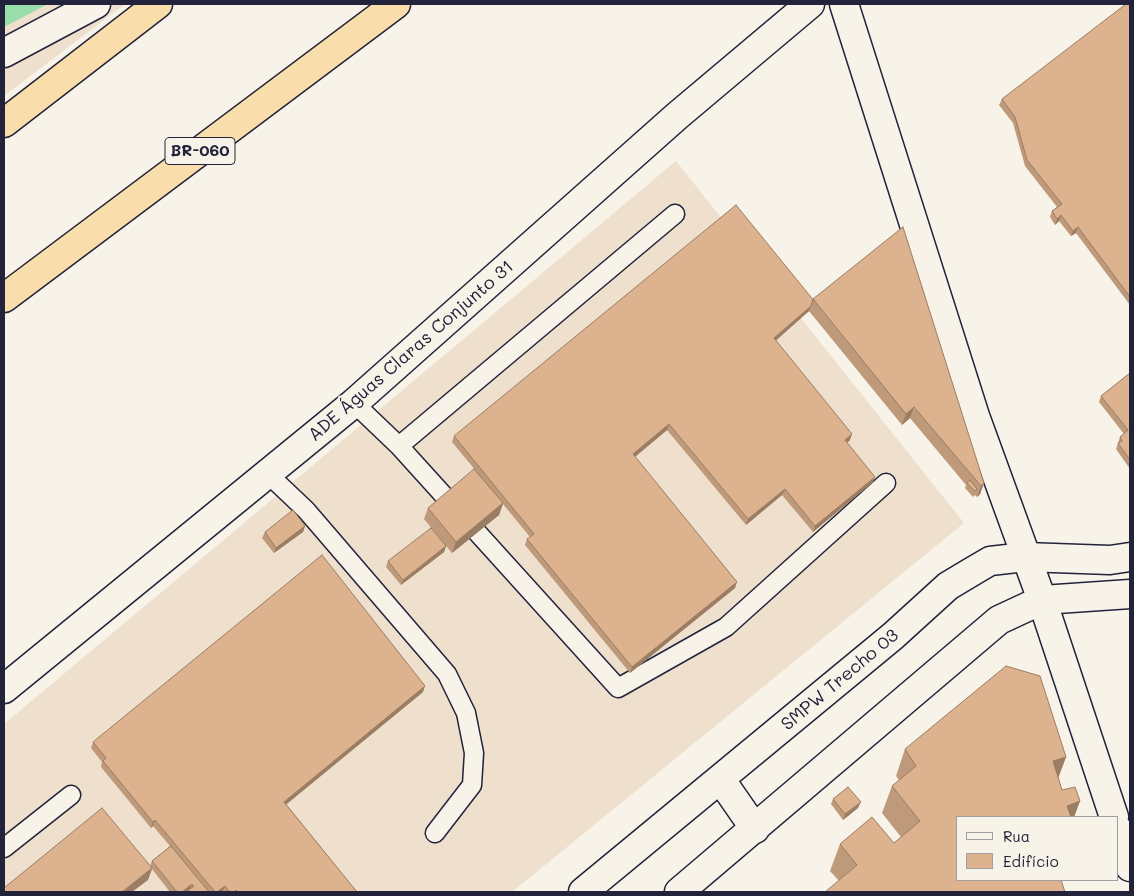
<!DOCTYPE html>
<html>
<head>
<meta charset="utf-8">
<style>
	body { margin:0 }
	#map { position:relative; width:1134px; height:896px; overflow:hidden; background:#f7f3e8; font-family:Mali,sans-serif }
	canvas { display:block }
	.frame { position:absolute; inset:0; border:5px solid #22223b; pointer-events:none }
	.legend { position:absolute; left:956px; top:816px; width:162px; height:65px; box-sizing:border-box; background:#f7f3e8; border:1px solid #a29fa3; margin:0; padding:6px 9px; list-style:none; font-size:15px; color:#22223b }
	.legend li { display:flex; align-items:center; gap:10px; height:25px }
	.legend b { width:25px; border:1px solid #a29fa3 }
</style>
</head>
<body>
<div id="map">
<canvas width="1134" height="896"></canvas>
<div class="frame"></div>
<ul class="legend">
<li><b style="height:6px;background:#f7f3e8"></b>Rua</li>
<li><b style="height:14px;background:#ddb28e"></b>Edifício</li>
</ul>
</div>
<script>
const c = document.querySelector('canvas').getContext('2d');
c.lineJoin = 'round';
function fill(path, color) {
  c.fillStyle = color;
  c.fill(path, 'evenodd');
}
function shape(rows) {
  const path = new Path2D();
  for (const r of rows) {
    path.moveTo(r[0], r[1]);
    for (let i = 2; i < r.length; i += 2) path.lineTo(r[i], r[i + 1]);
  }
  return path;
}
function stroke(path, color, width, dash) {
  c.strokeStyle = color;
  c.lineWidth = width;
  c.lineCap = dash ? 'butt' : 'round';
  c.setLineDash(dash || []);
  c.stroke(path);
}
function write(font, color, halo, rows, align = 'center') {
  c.font = font + ' Mali,sans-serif';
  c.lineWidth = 4.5;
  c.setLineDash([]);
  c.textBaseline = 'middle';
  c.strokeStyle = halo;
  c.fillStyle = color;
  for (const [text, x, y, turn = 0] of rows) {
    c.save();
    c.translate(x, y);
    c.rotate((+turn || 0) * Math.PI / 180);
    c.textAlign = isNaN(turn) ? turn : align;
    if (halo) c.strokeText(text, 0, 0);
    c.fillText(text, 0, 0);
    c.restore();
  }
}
fill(shape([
	[4,4,125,4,4,96],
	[676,161,964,523,512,892,4,892,4,724]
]), '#efe0cd');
fill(shape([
	[4,4,48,4,4,27]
]), '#9da');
const service = shape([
	[354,403,399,446,618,688,726,627,886,483],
	[399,446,675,214],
	[268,474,306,510,447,674,466,713,474,753,472,785,435,833],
	[4,848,71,795]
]);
const minor = shape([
	[844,4,975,416,1042,600,1114,817],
	[1118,830,1130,867]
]);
const tertiary = shape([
	[4,53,96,4],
	[4,689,354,403,677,116,810,4],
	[721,780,755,829],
	[583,892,893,636,948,586,968,574,990,561,1025,557,1110,560,1130,557],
	[679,892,999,620,1042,600,1130,594]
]);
const trunk = shape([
	[4,123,158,4],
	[4,298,396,4]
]);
stroke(service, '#22223b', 21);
stroke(minor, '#22223b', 31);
stroke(tertiary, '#22223b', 31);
stroke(trunk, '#22223b', 31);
stroke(service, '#f7f3e8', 18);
stroke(minor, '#f7f3e8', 28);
stroke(tertiary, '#f7f3e8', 28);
stroke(trunk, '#f9deab', 28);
fill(shape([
	[1130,4,1130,305,1076,233,1071,236,1059,221,1055,225,1050,217,1052,211,1057,207,1025,166,1013,123,999,105,1002,99],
	[813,299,984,483,980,494,977,497,975,495,973,497,965,488,966,485,910,418,902,425,809,311,775,341,850,440,847,443,873,482,813,532,782,495,746,525,667,430,635,457,735,588,630,673,525,545,527,539,530,537,503,504,499,515,452,553,424,519,428,508,476,471,452,442,454,436],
	[1130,373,1130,469,1116,449,1120,437,1124,434,1099,402,1101,396],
	[305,526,303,532,274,553,262,538,265,532],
	[446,546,444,552,401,585,386,567,388,561],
	[423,692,286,804,357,892,170,892,152,869,148,880,150,866,152,861,170,846,153,826,151,828,101,767,102,762,91,748,93,742],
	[905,749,1066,757,1058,778,1062,790,1080,801,1074,817,958,817,839,881,830,871,840,844,894,843,901,837,882,813,892,786,899,780,896,776],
	[833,799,858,808,843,820,831,804]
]), '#be997a');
fill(shape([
	[1061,215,1059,221,1055,225,1057,219],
	[1078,227,1076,233,1071,236,1073,231],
	[811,306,809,311,772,344,774,338],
	[914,407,910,418,902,425,906,414],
	[669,424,667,430,631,460,633,454],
	[852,434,850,440,843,446,845,440],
	[875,477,873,482,813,532,815,526],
	[984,483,980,494,977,497,981,486],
	[785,489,782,495,746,525,748,519],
	[503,503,499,515,452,553,456,542],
	[305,526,303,532,274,553,276,548],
	[446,546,444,552,401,585,403,580],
	[737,582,735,588,630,673,632,667],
	[425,686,423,692,282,808,284,802],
	[1066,757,1056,784,1053,761],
	[1080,801,1074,817,1063,817,1067,806],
	[861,802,858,808,843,820,845,814],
	[155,820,153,826,151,828,153,822],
	[152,868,148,880,132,892,122,892],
	[192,884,190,889,186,892,182,892],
	[225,886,222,892,217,892]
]), '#9b7d63');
const building = shape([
	[1126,4,1130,4,1130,297,1078,227,1073,231,1061,215,1057,219,1052,211,1062,204,1027,160,1015,117,1002,99,1126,4],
	[736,205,815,302,813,299,811,306,774,338,852,434,845,440,875,477,815,526,785,489,748,519,669,424,633,454,737,582,632,667,527,539,534,534,454,436,736,205],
	[903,227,984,483,981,486,914,407,906,414,813,299,903,227],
	[1130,373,1130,460,1118,443,1122,441,1120,437,1128,430,1101,396,1130,373],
	[474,469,503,503,456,542,428,508,474,469],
	[970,480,977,489,975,491,967,483,970,480],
	[293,510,305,526,276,548,265,532,293,510],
	[431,528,446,546,403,580,388,561,431,528],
	[322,555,425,686,284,802,357,892,238,892,236,890,234,892,230,892,225,886,217,892,215,892,155,820,153,822,103,761,106,758,93,742,322,555],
	[1006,666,1040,676,1066,757,1053,761,1062,790,1075,787,1080,801,1067,806,1071,817,958,817,958,880,1061,880,1065,892,825,892,857,865,840,844,872,817,894,843,920,821,892,786,916,766,905,749,1006,666],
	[848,787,861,802,845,814,833,799,848,787],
	[102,808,152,868,122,892,4,892,4,888,102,808],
	[171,846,209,892,186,892,194,886,192,884,182,892,177,892,152,861,171,846]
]);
fill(building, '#ddb28e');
stroke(building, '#9b7d63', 1);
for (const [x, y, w] of [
	[200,151,70]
]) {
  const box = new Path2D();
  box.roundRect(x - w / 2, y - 13.5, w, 27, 4);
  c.fillStyle = '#f7f3e8';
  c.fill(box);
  stroke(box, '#22223b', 1);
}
write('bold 16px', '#22223b', null, [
	["BR-060",200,151]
]);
write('18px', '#22223b', '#f7f3e8', [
	["ADE Águas Claras Conjunto 31",411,351,-41],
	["SMPW Trecho 03",840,680,-40]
]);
</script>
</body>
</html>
